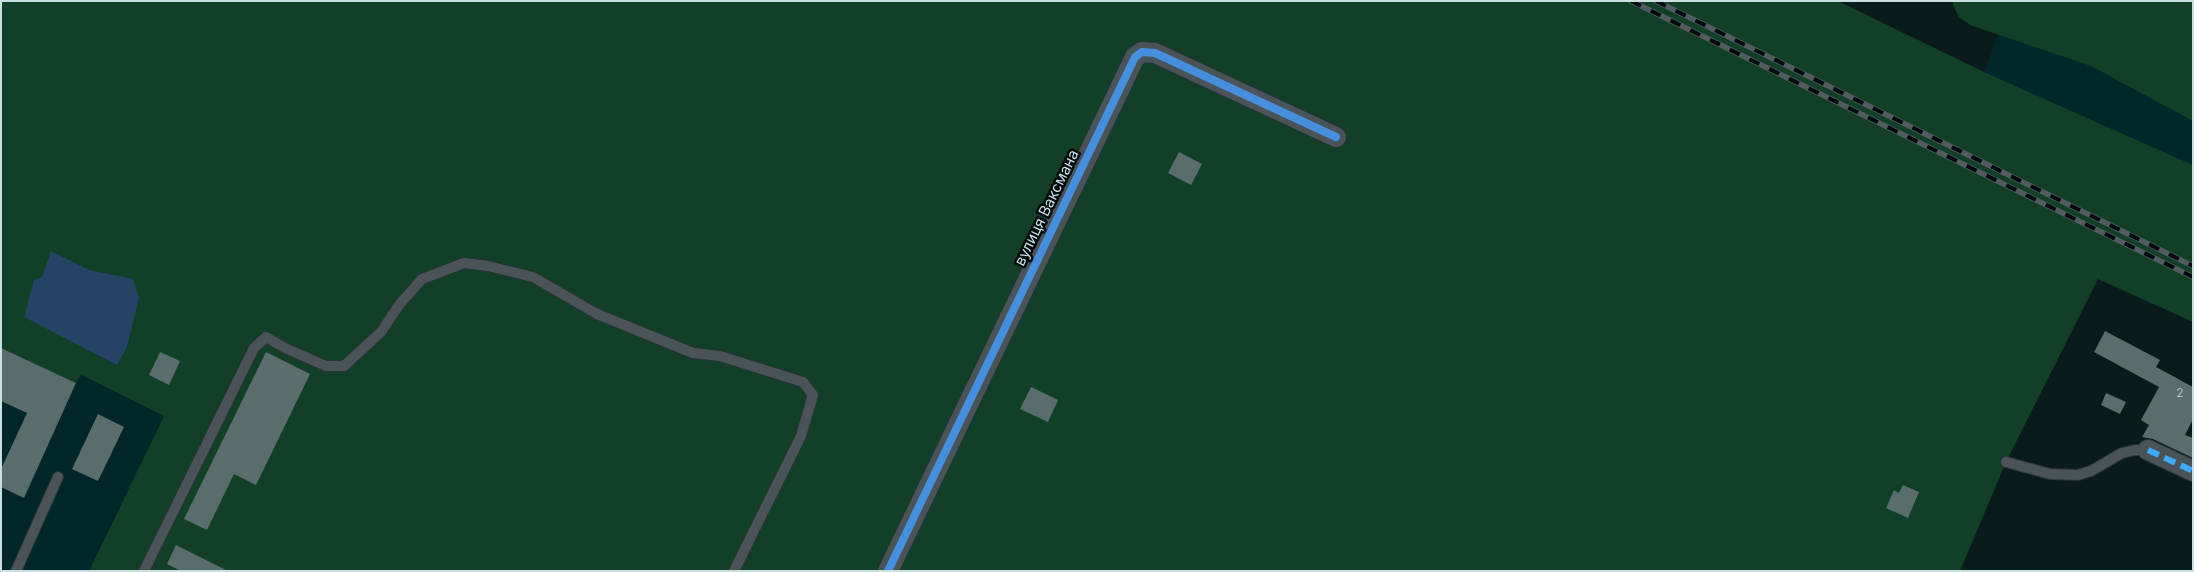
<!DOCTYPE html>
<html>
<head>
<meta charset="utf-8">
<style>
	body { margin:0 }
	#map { position:relative; width:2194px; height:572px; overflow:hidden; background:#0a1b1c; font-family:Inter,sans-serif }
	canvas { display:block }
	.frame { position:absolute; inset:0; border:2px solid #cadfe2; pointer-events:none }
</style>
</head>
<body>
<div id="map">
<canvas width="2194" height="572"></canvas>
<div class="frame"></div>
</div>
<script>
const c = document.querySelector('canvas').getContext('2d');
c.lineJoin = 'round';
function fill(path, color) {
  c.fillStyle = color;
  c.fill(path, 'evenodd');
}
function shape(rows) {
  const path = new Path2D();
  for (const r of rows) {
    path.moveTo(r[0], r[1]);
    for (let i = 2; i < r.length; i += 2) path.lineTo(r[i], r[i + 1]);
  }
  return path;
}
function stroke(path, color, width, dash) {
  c.strokeStyle = color;
  c.lineWidth = width;
  c.lineCap = dash ? 'butt' : 'round';
  c.setLineDash(dash || []);
  c.stroke(path);
}
function write(font, color, halo, rows, align = 'center') {
  c.font = font + ' Inter,sans-serif';
  c.lineWidth = 5;
  c.setLineDash([]);
  c.textBaseline = 'middle';
  c.strokeStyle = halo;
  c.fillStyle = color;
  for (const [text, x, y, turn = 0] of rows) {
    c.save();
    c.translate(x, y);
    c.rotate((+turn || 0) * Math.PI / 180);
    c.textAlign = isNaN(turn) ? turn : align;
    if (halo) c.strokeText(text, 0, 0);
    c.fillText(text, 0, 0);
    c.restore();
  }
}
fill(shape([
	[2010,1,2193,1,2193,165,1984,72],
	[80,375,164,416,89,571,1,571,1,487,24,497],
	[1,401,27,413,1,469]
]), '#01272b');
fill(shape([
	[1,1,1838,1,1984,72,2193,165,2193,322,2098,279,2006,462,1960,571,89,571,164,416,81,375,76,383,1,348],
	[1953,1,2193,1,2193,121,2091,66,1970,25,1959,17,1953,5]
]), '#123f27');
fill(shape([
	[51,251,89,270,133,279,139,298,127,347,117,365,24,317,34,280,42,277]
]), '#274466');
fill(shape([
	[1179,152,1202,164,1191,185,1168,173],
	[2105,331,2160,360,2156,367,2193,387,2193,419,2185,435,2193,438,2193,458,2153,439,2142,437,2149,425,2141,420,2159,387,2094,352],
	[1,348,76,383,24,498,1,487,1,469,27,413,1,401],
	[160,352,180,361,169,385,149,375],
	[266,352,310,374,256,485,234,474,207,530,184,519],
	[1031,387,1058,400,1048,422,1020,409],
	[2106,393,2126,402,2120,414,2101,405],
	[98,414,124,427,98,481,72,469],
	[1903,485,1919,492,1908,518,1886,508,1894,490,1899,493],
	[176,545,228,571,181,571,167,564]
]), '#596e6c');
const lane = shape([
	[2006,462,2050,474,2078,475,2091,471,2122,453,2135,450,2148,450],
	[16,571,58,477],
	[144,571,254,348,266,337,285,348,326,366,344,366,381,332,399,305,422,279,464,263,488,266,533,277,597,314,693,353,720,356,803,382,813,395,801,436,734,571]
]);
const street = shape([
	[2148,450,2193,471],
	[888,571,1135,57,1142,52,1155,53,1336,137]
]);
stroke(lane, '#273536', 12);
stroke(street, '#273536', 22);
stroke(lane, '#4a5357', 10);
stroke(street, '#4a5357', 20);
const rail = shape([
	[1631,1,2193,277],
	[1656,1,2193,266]
]);
stroke(rail, '#515c5e', 5.5);
stroke(rail, '#00090b', 4, [11]);
stroke(shape([
	[2148,450,2193,471]
]), '#3fa9f5', 6, [12, 6]);
stroke(shape([
	[888,571,1135,57,1142,52,1155,53,1336,137]
]), '#468fdf', 8);
write('12px', '#aec3c4', null, [
	["2",2180,393]
]);
write('15px', '#cadfe2', '#00090b', [
	["вулиця Ваксмана",1047,208,-64]
]);
</script>
</body>
</html>
